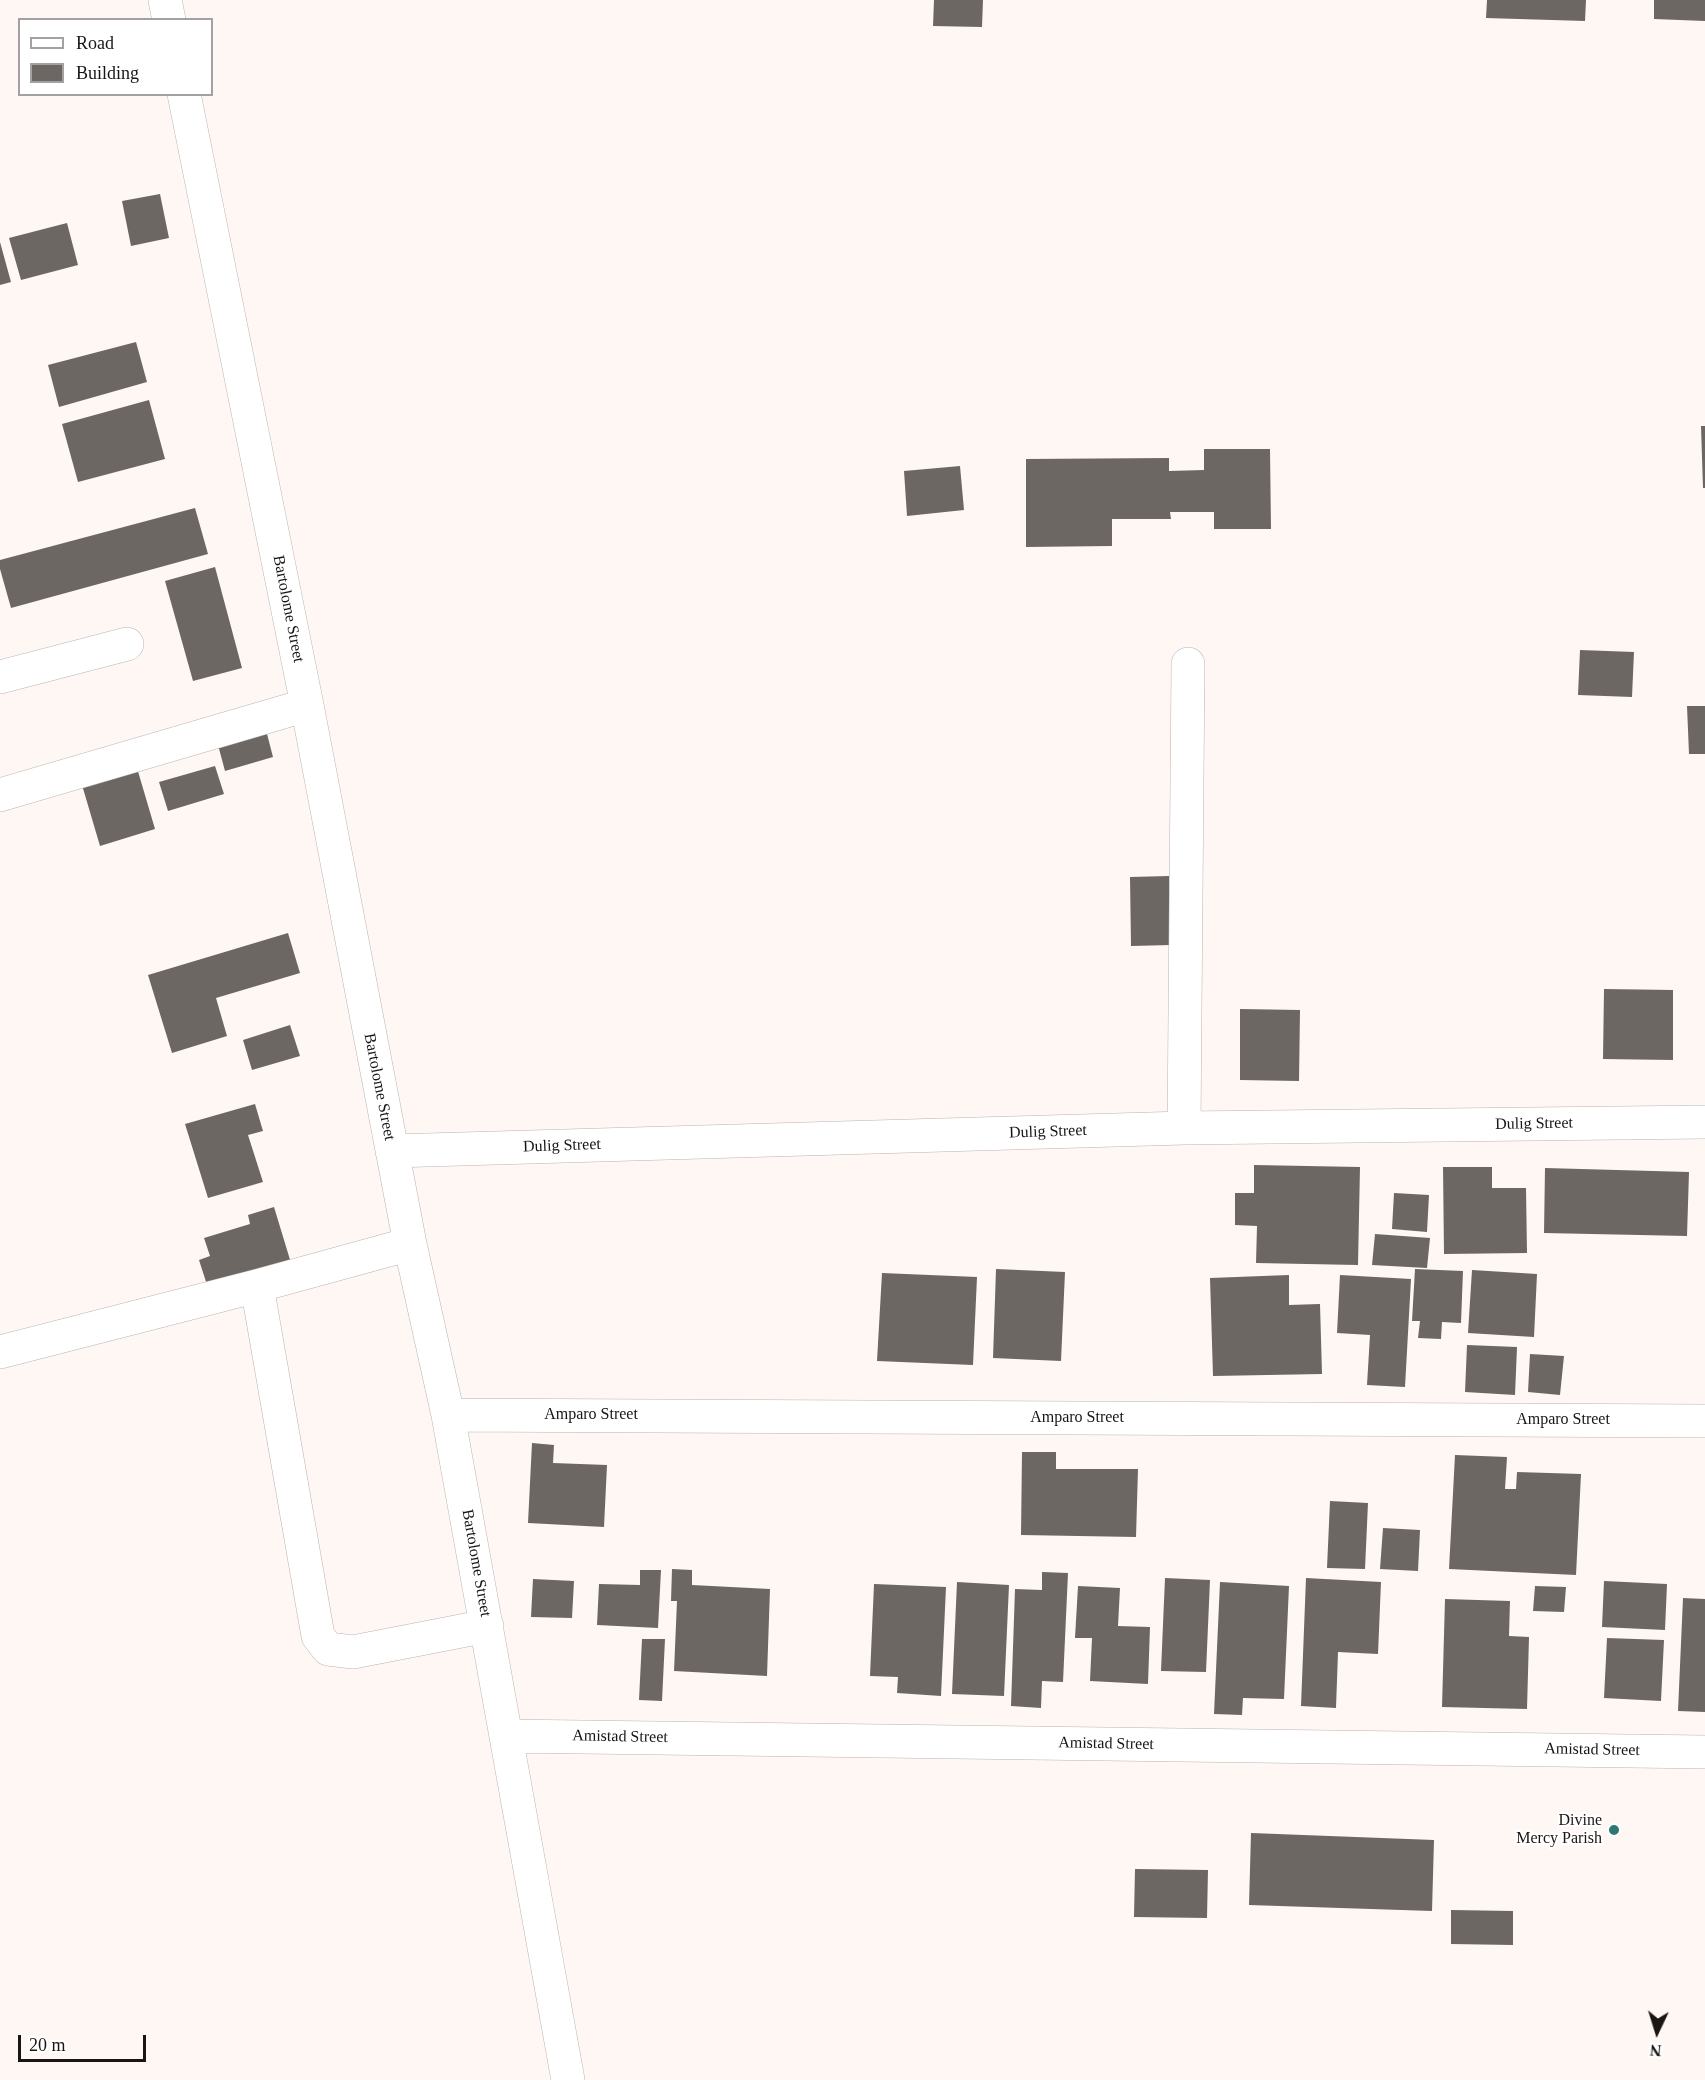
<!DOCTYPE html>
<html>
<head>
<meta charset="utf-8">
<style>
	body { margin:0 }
	#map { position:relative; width:1705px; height:2080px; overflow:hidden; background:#fef7f4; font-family:Georgia,serif }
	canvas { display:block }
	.legend { position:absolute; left:18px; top:18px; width:195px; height:78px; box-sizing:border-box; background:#fff; border:2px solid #a3a1a1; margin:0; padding:8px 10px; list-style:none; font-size:18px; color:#181514 }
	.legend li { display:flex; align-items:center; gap:12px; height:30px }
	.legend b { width:30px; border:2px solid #a3a1a1 }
	.north { position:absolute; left:1627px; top:2002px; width:60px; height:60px; -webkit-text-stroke:4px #fff; paint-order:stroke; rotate:184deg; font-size:16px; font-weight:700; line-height:24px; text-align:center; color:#181514 }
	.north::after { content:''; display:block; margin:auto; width:21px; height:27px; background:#181514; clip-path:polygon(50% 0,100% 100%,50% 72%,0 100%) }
	.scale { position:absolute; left:18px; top:2035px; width:128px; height:27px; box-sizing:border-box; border:3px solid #181514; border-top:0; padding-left:8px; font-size:18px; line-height:21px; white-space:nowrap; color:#181514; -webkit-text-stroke:4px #fff; paint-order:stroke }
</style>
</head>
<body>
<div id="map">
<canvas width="1705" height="2080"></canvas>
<ul class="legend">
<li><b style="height:8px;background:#fff"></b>Road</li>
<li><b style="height:16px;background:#6d6764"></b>Building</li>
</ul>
<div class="north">N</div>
<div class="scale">20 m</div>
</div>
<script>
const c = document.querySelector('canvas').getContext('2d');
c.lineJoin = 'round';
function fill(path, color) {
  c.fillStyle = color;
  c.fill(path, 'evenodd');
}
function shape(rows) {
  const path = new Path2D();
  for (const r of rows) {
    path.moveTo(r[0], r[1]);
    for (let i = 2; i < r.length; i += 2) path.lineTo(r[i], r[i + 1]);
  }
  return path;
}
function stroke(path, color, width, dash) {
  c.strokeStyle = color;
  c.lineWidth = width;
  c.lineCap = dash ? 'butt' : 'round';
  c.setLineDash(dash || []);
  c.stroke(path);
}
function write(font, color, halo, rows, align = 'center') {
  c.font = font + ' Georgia,serif';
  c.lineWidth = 4.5;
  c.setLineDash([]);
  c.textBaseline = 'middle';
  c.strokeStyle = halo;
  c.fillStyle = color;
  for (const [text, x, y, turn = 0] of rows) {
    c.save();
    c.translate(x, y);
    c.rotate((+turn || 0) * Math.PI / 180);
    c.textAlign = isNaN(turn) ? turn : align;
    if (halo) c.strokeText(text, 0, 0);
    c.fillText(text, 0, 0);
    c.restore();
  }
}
fill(shape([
	[934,0,983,0,982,27,933,26],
	[1487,0,1586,0,1585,21,1486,18],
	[1654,0,1705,0,1705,21,1654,19],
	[160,194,169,238,131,246,122,201],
	[67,223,78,265,21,280,9,238],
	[0,242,11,282,0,285],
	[136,342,147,382,59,407,48,365],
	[149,400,165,459,78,482,62,424],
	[1701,426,1705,426,1705,488,1703,488],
	[1204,449,1270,449,1271,529,1214,529,1214,512,1170,512,1171,519,1112,519,1112,546,1026,547,1026,459,1169,458,1169,471,1204,470],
	[960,466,964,510,907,516,904,471],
	[195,508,208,554,11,608,0,569,0,560],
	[215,567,242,668,193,681,165,581],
	[1580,650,1634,652,1632,697,1578,695],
	[1687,706,1705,706,1705,754,1689,754],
	[266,730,273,757,225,771,218,745],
	[215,766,224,794,168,811,159,782],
	[137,768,155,829,100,846,82,785],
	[1169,876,1171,945,1131,946,1130,877],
	[288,933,300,973,216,998,227,1036,172,1053,148,975],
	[1604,989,1673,990,1673,1060,1603,1059],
	[1240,1009,1300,1010,1299,1081,1240,1080],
	[290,1025,300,1056,252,1070,243,1040],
	[255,1104,263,1131,248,1135,263,1182,208,1198,185,1124],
	[1254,1165,1360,1167,1358,1265,1256,1263,1257,1226,1235,1225,1235,1193,1254,1193],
	[1443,1167,1492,1167,1492,1188,1526,1188,1527,1253,1444,1254],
	[1545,1168,1689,1172,1687,1236,1544,1233],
	[1394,1193,1429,1195,1427,1232,1392,1229],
	[274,1207,291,1263,208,1288,199,1260,210,1256,204,1238,250,1224,248,1215],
	[1375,1234,1430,1238,1427,1268,1372,1265],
	[996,1269,1065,1272,1061,1361,993,1358],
	[1415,1269,1463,1271,1461,1323,1442,1322,1441,1339,1418,1338,1420,1321,1412,1321],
	[1472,1270,1537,1274,1534,1337,1468,1333],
	[882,1273,977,1277,973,1365,877,1361],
	[1289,1275,1289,1305,1320,1304,1322,1374,1213,1376,1210,1278],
	[1340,1275,1411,1279,1405,1387,1367,1385,1370,1335,1337,1333],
	[1467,1345,1517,1347,1515,1395,1465,1392],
	[1530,1354,1564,1356,1560,1395,1528,1392],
	[532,1443,554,1445,553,1463,607,1465,604,1527,528,1523],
	[1022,1452,1056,1452,1056,1469,1138,1469,1136,1537,1021,1535],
	[1455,1455,1507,1457,1505,1489,1516,1489,1517,1472,1581,1474,1576,1575,1449,1569],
	[1330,1501,1368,1503,1365,1569,1327,1568],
	[1383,1528,1420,1530,1418,1571,1380,1569],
	[672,1569,692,1570,692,1585,770,1589,767,1676,674,1671,677,1601,671,1601],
	[640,1570,661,1570,658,1628,597,1625,599,1584,640,1585],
	[1042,1572,1068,1573,1063,1682,1042,1681,1041,1708,1011,1706,1015,1589,1042,1590],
	[1165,1578,1210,1580,1206,1672,1161,1671],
	[1306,1578,1381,1582,1378,1654,1338,1652,1336,1708,1301,1706],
	[533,1579,574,1581,572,1618,531,1617],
	[1604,1581,1667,1584,1665,1630,1602,1627],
	[957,1582,1009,1585,1004,1696,952,1694],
	[1220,1582,1289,1586,1284,1699,1243,1698,1242,1715,1214,1714],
	[874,1584,946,1587,941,1696,897,1693,898,1677,870,1676],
	[1078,1586,1120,1588,1118,1626,1150,1627,1148,1684,1090,1681,1092,1638,1075,1638],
	[1535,1586,1566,1587,1564,1612,1533,1611],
	[1683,1598,1705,1599,1705,1712,1678,1711],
	[1445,1599,1510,1601,1509,1636,1529,1637,1527,1709,1442,1707],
	[1607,1638,1664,1640,1661,1701,1604,1698],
	[642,1639,665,1639,662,1701,639,1700],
	[1251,1833,1434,1840,1432,1911,1249,1905],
	[1135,1869,1208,1870,1207,1918,1134,1917],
	[1451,1910,1513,1911,1513,1945,1451,1944]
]), '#6d6764');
const minor = shape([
	[165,0,169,20],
	[184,94,307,705,410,1244,448,1415,568,2080],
	[0,677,127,644],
	[0,795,307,705],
	[1184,1128,1188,664],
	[392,1151,1184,1128,1705,1122],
	[257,1286,318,1636,328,1649,353,1652,487,1626],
	[0,1352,257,1286,410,1244],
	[448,1415,1705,1421],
	[507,1736,1705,1752]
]);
stroke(minor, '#bbb4b1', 34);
stroke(minor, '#fff', 33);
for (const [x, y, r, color] of [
	[1614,1830,6,"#2f7872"]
]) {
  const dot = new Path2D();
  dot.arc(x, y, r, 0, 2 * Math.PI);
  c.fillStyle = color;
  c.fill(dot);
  stroke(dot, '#fff', 2);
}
write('16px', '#181514', '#fff', [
	["Bartolome Street",288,609,79],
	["Bartolome Street",379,1087,79],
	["Dulig Street",1534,1124,-1],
	["Dulig Street",1048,1132,-2],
	["Dulig Street",562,1146,-2],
	["Amparo Street",591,1415],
	["Amparo Street",1077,1418],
	["Amparo Street",1563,1420],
	["Bartolome Street",476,1563,80],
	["Amistad Street",620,1737,1],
	["Amistad Street",1106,1744,1],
	["Amistad Street",1592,1750,1]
]);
write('16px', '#181514', '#fff', [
	["Divine",1602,1821],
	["Mercy Parish",1602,1839]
], 'right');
</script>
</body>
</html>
